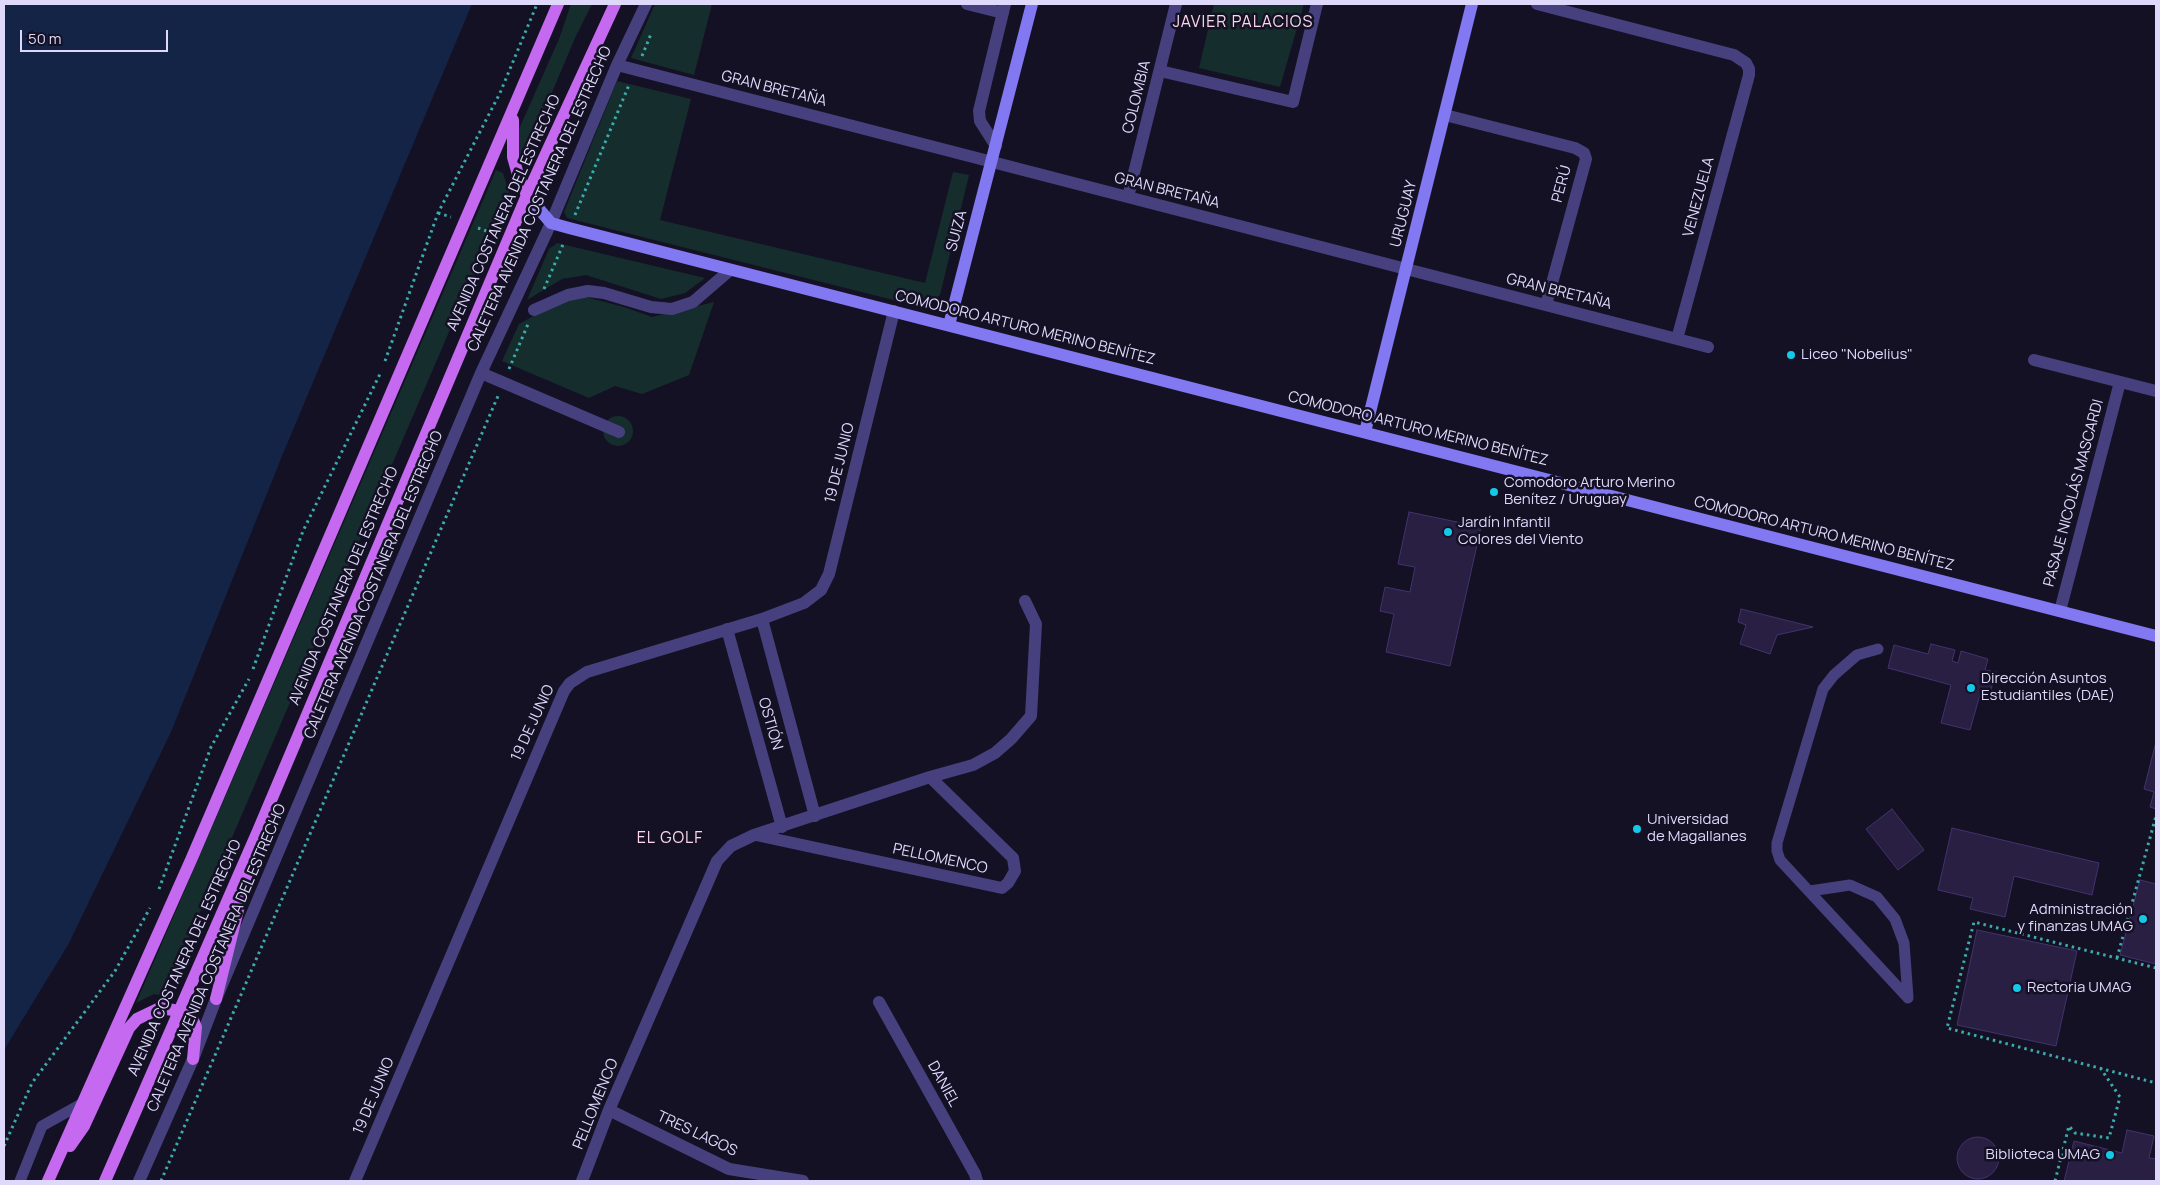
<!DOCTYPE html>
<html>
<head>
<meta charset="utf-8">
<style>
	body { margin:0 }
	#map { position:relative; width:2160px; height:1185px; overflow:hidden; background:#151124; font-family:Manrope,sans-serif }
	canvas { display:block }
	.frame { position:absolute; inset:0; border:5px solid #ded8fb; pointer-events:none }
	.scale { position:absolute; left:20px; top:30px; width:148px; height:22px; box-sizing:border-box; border:2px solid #ded8fb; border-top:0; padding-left:6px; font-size:15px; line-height:18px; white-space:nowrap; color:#ded8fb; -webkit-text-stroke:4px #151124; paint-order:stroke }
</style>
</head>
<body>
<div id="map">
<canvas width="2160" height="1185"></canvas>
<div class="frame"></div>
<div class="scale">50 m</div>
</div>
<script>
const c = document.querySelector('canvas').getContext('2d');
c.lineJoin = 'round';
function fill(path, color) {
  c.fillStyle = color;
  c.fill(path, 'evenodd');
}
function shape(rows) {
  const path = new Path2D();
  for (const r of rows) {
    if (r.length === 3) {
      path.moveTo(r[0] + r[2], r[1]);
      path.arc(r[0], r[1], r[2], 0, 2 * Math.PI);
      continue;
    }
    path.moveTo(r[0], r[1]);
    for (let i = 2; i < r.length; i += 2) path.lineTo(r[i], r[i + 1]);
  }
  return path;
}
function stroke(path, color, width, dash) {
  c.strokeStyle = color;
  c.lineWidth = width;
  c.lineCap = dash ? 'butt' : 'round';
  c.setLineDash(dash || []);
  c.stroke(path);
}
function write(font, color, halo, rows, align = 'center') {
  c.font = font + ' Manrope,sans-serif';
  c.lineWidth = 5;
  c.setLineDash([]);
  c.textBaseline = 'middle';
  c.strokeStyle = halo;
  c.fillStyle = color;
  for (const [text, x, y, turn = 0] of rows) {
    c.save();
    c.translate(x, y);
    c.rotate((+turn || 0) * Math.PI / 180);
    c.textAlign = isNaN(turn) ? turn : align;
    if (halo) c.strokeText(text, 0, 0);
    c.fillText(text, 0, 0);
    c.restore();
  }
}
fill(shape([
	[571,4,592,4,575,38,525,156,519,155,519,129,559,39],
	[655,4,712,4,694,75,631,58],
	[1214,4,1304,4,1280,87,1199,68],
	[617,81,691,99,660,220,925,283,953,172,969,175,940,295,925,308,567,218,564,212],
	[496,170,503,173,509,192,164,996,154,994,136,1003],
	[557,243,705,278,685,293,661,299,586,275,562,279,527,300,549,249],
	[582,296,624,307,652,317,714,302,689,375,642,394,615,386,589,398,502,361,519,324,557,303],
	[618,431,15]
]), '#152d2d');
fill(shape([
	[4,4,472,4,282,456,171,732,68,945,4,1050]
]), '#132446');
const building = shape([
	[1409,512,1481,527,1450,666,1386,652,1394,614,1380,611,1385,587,1410,592,1415,567,1398,564,1409,512],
	[1741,609,1813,627,1777,635,1770,654,1740,644,1746,625,1738,622,1741,609],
	[1931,644,1955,650,1952,661,1958,663,1961,651,1988,659,1985,670,1996,672,1990,693,1981,691,1970,730,1941,723,1951,685,1888,668,1894,645,1928,654,1931,644],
	[2156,742,2156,809,2150,807,2154,792,2144,789,2156,742],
	[1892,809,1924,850,1898,870,1866,829,1892,809],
	[1952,828,2099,863,2092,895,2014,876,2005,917,1970,909,1973,898,1938,890,1952,828],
	[2140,880,2156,884,2156,964,2120,955,2140,880],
	[1977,930,2077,951,2056,1046,1957,1025,1977,930],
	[2127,1130,2154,1136,2149,1158,2156,1159,2156,1181,2064,1181,2074,1141,2122,1153,2127,1130],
	[1978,1158,21]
]);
fill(building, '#281f43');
stroke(building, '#42336d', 1);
stroke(shape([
	[642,56,651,34],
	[438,213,451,217],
	[575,215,629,85],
	[478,228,495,234],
	[544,289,564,242],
	[385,361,438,213,500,93,537,4],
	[509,369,528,324],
	[253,669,303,531,380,374],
	[159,889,211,747,249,679],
	[2117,958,2156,816],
	[2156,968,1974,922,1947,1028,2156,1083],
	[4,1146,32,1083,115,971,150,908],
	[161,1181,498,396],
	[2055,1181,2069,1126,2075,1133,2109,1138,2120,1097,2101,1069]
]), '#3bacab', 3, [2.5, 4]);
stroke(shape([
	[1878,649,1857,655,1834,675,1823,689,1777,843,1777,851,1780,860,1908,998],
	[1810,891,1850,885,1877,897,1895,919,1904,943,1908,998],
	[20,1181,42,1126,83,1103]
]), '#46417e', 11);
stroke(shape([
	[967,4,1003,13],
	[1537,4,1734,55,1746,63,1749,69,1749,75,1677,339],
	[617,65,1708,347],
	[1160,71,1293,102,1317,4],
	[1445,115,1575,148,1584,153,1586,159,1546,305],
	[996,146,980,121,979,111,1005,4],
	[1128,197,1176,4],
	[534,310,568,295,588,291,604,293,651,307,672,309,693,302,729,271],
	[2034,360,2156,391],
	[481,373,619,432],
	[2060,611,2120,382],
	[762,619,815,816],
	[727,629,782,827],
	[756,835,1002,888,1008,883,1015,871,1013,858,930,777],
	[879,1002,975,1174,977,1181],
	[609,1110,729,1169,803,1181],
	[139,1181,193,1059,216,999,481,373,551,223,617,65,646,4],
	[355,1181,564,691,570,683,587,672,762,619,804,603,821,590,829,574,894,311],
	[582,1181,609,1110,717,861,731,846,754,835,930,777,973,765,995,753,1011,739,1031,716,1036,624,1025,601]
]), '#46417e', 12);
stroke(shape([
	[527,195,551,223,569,228,2156,636],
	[949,325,1032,4],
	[1365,432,1472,4]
]), '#8278f2', 12);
stroke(shape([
	[513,120,513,157,519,178,527,195],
	[216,999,249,865],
	[70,1146,84,1126,129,1028,137,1019,160,1008,180,1011,187,1015,193,1020,196,1027,193,1059],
	[48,1181,191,860,558,4],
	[105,1181,258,831,527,195,615,4]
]), '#c569f1', 12);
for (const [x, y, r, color] of [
	[1791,355,5,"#16c8e8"],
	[1494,492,5,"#16c8e8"],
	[1448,532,5,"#16c8e8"],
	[1971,688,5,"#16c8e8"],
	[1637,829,5,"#16c8e8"],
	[2143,919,5,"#16c8e8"],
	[2017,988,5,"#16c8e8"],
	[2110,1155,5,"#16c8e8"]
]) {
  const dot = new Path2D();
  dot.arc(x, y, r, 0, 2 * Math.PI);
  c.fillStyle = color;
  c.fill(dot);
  stroke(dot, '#151124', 2);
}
write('15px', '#ded8fb', '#151124', [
	["GRAN BRETAÑA",774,89,14],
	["COLOMBIA",1137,97,-76],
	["PERÚ",1562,184,-75],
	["GRAN BRETAÑA",1167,191,14],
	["VENEZUELA",1699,197,-75],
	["CALETERA AVENIDA COSTANERA DEL ESTRECHO",540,199,-66],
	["AVENIDA COSTANERA DEL ESTRECHO",504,213,-66],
	["URUGUAY",1404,214,-76],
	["SUIZA",957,231,-75],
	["GRAN BRETAÑA",1559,292,14],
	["COMODORO ARTURO MERINO BENÍTEZ",1025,328,14],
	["COMODORO ARTURO MERINO BENÍTEZ",1418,429,14],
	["19 DE JUNIO",840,463,-76],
	["PASAJE NICOLÁS MASCARDI",2074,493,-75],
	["COMODORO ARTURO MERINO BENÍTEZ",1824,534,14],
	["CALETERA AVENIDA COSTANERA DEL ESTRECHO",374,585,-67],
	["AVENIDA COSTANERA DEL ESTRECHO",344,586,-67],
	["19 DE JUNIO",533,723,-65],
	["OSTIÓN",770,724,74],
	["PELLOMENCO",940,859,12],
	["AVENIDA COSTANERA DEL ESTRECHO",185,958,-66],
	["CALETERA AVENIDA COSTANERA DEL ESTRECHO",217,958,-67],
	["DANIEL",943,1084,61],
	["19 DE JUNIO",374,1096,-67],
	["PELLOMENCO",596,1104,-68],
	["TRES LAGOS",697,1134,25]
]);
write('15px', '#ded8fb', '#151124', [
	["Liceo \"Nobelius\"",1801,355],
	["Comodoro Arturo Merino",1504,483],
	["Benítez / Uruguay",1504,500],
	["Jardín Infantil",1458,523],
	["Colores del Viento",1458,540],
	["Dirección Asuntos",1981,679],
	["Estudiantiles (DAE)",1981,696],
	["Universidad",1647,820],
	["de Magallanes",1647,837],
	["Administración",2133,910,"right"],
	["y finanzas UMAG",2133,927,"right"],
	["Rectoria UMAG",2027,988],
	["Biblioteca UMAG",2100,1155,"right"]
], 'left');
c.letterSpacing = '1px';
write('16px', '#fbd9ed', '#151124', [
	["JAVIER PALACIOS",1243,23],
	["EL GOLF",670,839]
]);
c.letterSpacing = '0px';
</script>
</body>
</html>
